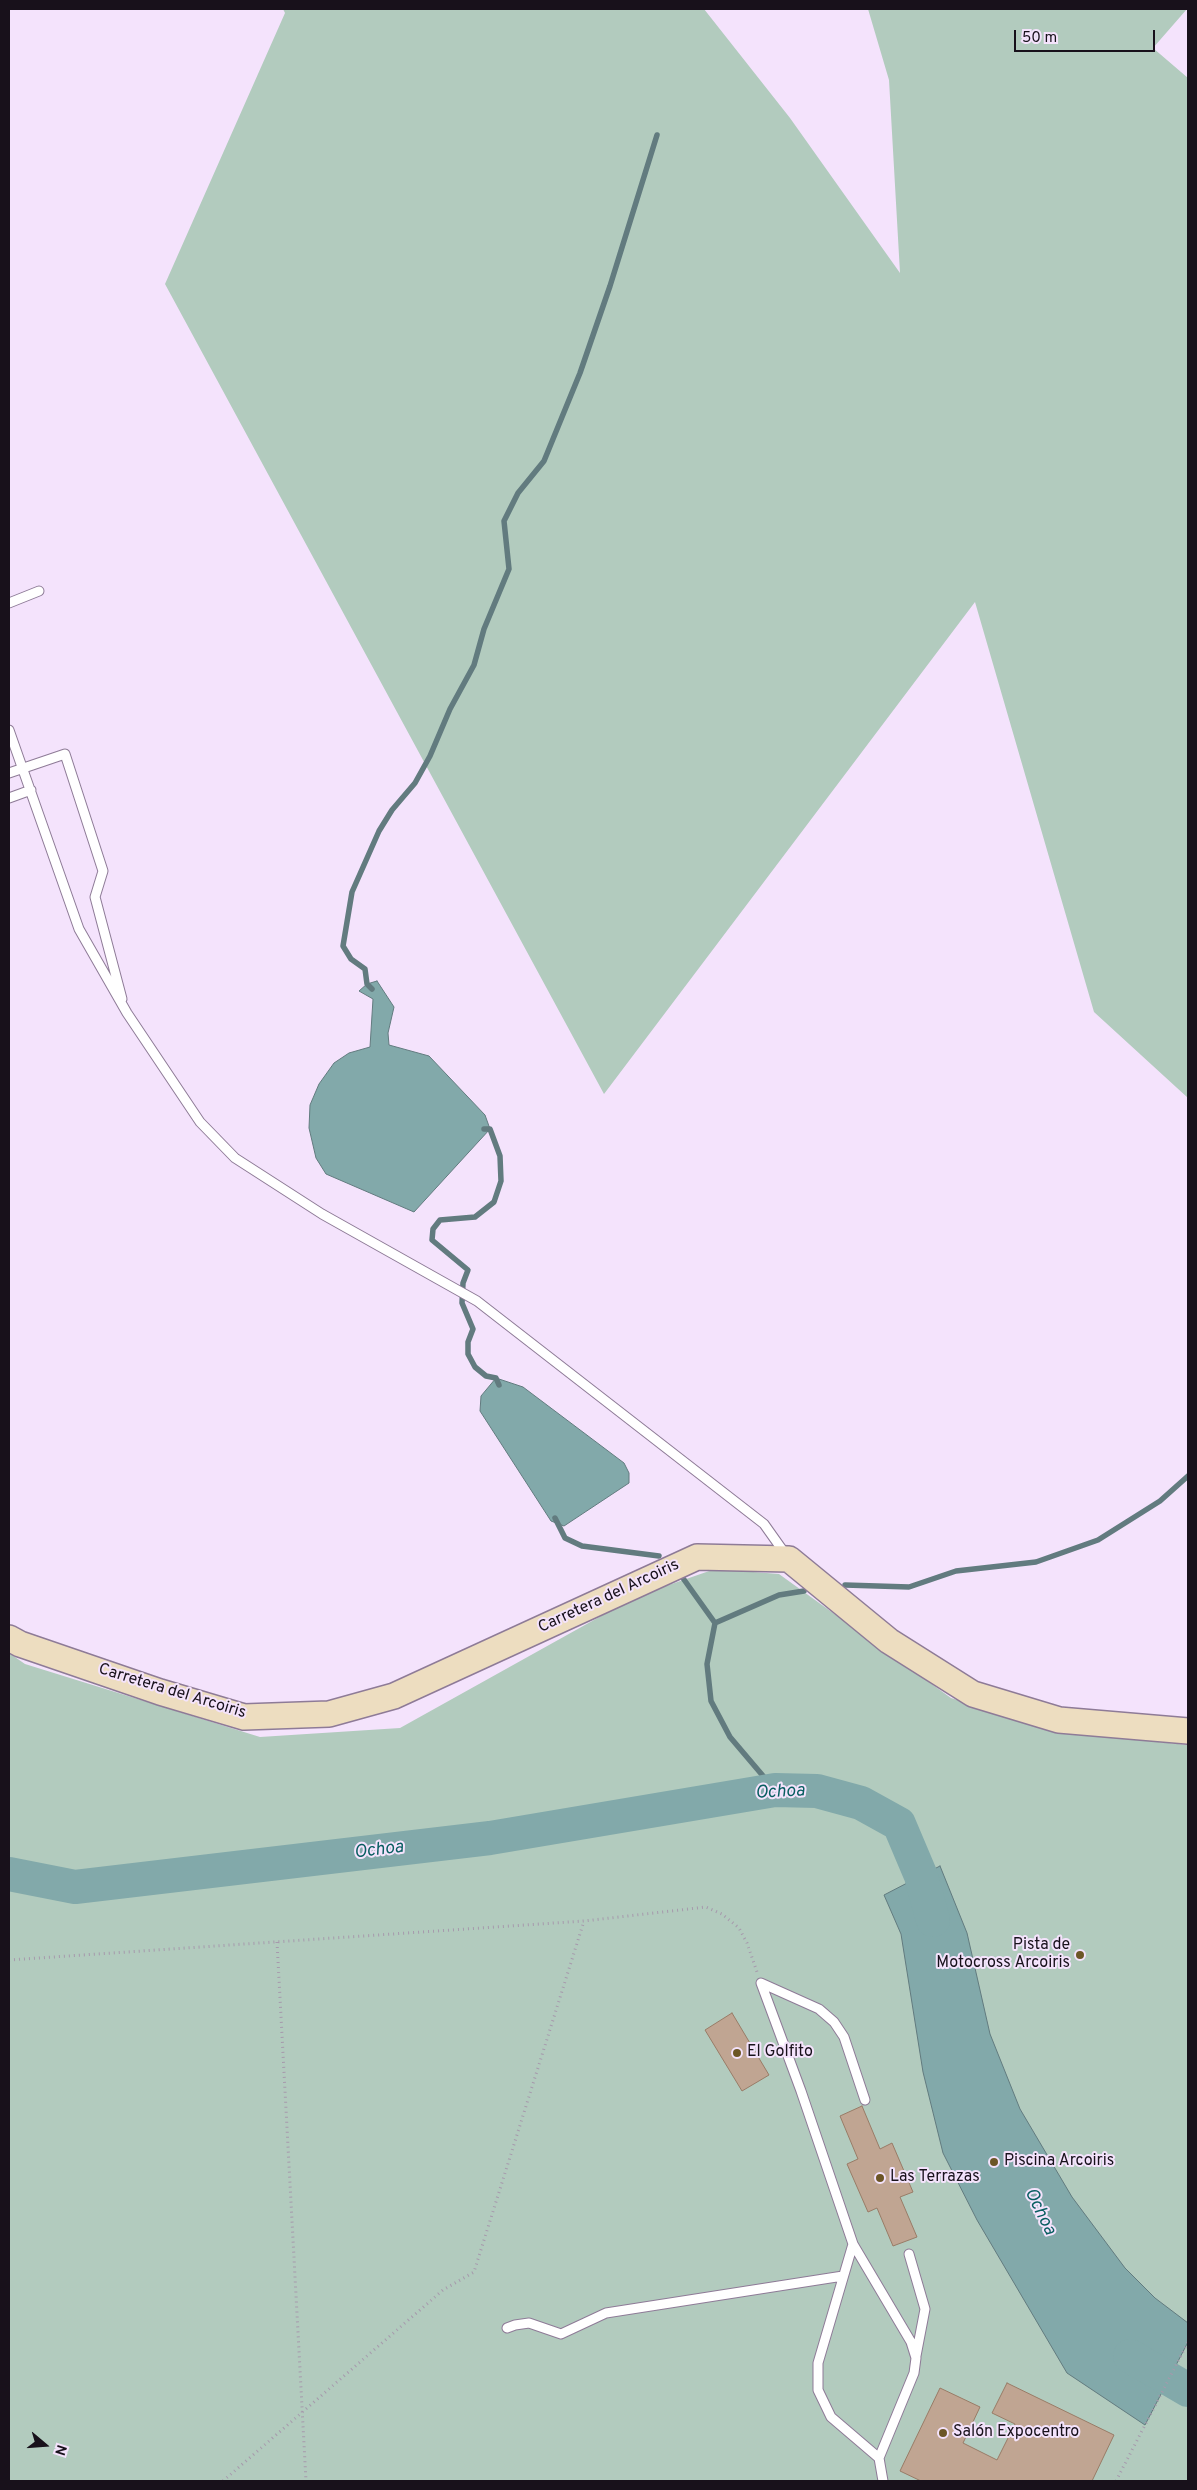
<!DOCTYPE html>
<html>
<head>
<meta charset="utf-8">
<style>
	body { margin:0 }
	#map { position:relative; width:1197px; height:2490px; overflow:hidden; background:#f4e3fc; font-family:Overpass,sans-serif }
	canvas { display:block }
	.frame { position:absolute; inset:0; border:10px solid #18111b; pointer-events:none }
	.north { position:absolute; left:20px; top:2420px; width:50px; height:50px; -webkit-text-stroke:4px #f4e3fc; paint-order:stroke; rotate:108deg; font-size:14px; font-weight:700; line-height:20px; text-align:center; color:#18111b }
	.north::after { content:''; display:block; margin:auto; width:18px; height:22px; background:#18111b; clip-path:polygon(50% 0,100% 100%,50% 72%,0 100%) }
	.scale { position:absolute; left:1014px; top:30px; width:141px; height:22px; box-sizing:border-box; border:2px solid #18111b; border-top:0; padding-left:6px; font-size:15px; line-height:18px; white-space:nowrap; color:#18111b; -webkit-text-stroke:4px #f4e3fc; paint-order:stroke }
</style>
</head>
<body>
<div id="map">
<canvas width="1197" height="2490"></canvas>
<div class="frame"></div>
<div class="north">N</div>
<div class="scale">50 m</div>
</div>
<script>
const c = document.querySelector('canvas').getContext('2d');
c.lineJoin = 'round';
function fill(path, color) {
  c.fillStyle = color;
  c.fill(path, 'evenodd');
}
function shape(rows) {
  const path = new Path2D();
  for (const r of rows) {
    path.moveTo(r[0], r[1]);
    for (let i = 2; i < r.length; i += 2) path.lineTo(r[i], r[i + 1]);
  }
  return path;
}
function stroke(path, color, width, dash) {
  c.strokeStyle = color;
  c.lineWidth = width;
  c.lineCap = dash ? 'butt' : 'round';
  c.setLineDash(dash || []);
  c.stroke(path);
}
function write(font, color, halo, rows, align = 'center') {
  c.font = font + ' Overpass,sans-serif';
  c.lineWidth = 4;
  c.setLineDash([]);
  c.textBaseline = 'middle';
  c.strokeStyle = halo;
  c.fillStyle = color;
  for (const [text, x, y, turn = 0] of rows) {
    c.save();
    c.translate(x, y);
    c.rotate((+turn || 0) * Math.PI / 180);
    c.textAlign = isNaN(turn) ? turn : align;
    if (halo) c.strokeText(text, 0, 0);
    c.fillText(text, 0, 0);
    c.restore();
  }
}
fill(shape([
	[283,9,704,9,790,118,900,273,889,80,868,9,1187,9,1153,48,1188,78,1188,1098,1094,1012,975,602,604,1094,165,284,285,13],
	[715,1569,779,1574,951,1698,1061,1732,1188,1745,1188,2481,9,2481,9,1653,25,1664,260,1737,400,1728,637,1596]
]), '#b2cbbe');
const water = shape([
	[377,981,394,1007,388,1033,389,1045,429,1056,485,1115,490,1129,414,1212,326,1174,316,1158,309,1128,310,1105,319,1084,334,1063,349,1053,370,1047,373,999,359,991,367,984,377,981],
	[496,1378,523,1387,624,1463,629,1473,629,1483,564,1526,551,1521,480,1411,481,1396,496,1378],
	[940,1866,967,1933,990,2034,1020,2109,1072,2197,1125,2268,1155,2298,1188,2323,1188,2342,1145,2425,1067,2373,977,2220,943,2153,923,2072,901,1934,884,1895,940,1866]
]);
fill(water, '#82a9aa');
stroke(water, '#627b7f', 1);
stroke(shape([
	[372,989,367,984,365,969,351,959,343,946,352,892,379,831,392,810,415,783,430,756,450,709,474,665,484,629,509,569,504,521,518,493,544,461,580,373,610,286,657,135],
	[484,1129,490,1129,500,1156,501,1181,494,1202,475,1217,440,1220,433,1229,432,1240,468,1270,463,1283,462,1303,473,1329,468,1342,468,1354,475,1367,486,1376,496,1378,499,1385],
	[555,1518,565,1538,582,1546,659,1556],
	[680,1574,715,1623],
	[845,1585,909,1587,956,1571,1036,1562,1098,1540,1160,1501,1188,1476],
	[775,1790,730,1737,711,1701,707,1664,715,1623,779,1595,804,1591]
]), '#627b7f', 5.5);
stroke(shape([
	[9,1874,75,1887,490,1838,775,1790,817,1791,861,1803,899,1824,921,1876,933,1920],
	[1130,2356,1188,2390]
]), '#82a9aa', 34);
const building = shape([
	[732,2013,769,2075,742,2091,705,2030,732,2013],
	[862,2106,880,2149,892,2143,913,2192,900,2197,917,2237,893,2246,877,2208,868,2212,847,2164,858,2159,840,2116,862,2106],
	[1007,2383,1114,2435,1092,2481,921,2481,900,2471,940,2388,980,2407,963,2443,997,2460,1015,2424,992,2413,1007,2383]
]);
fill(building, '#c0a592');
stroke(building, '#997c67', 1);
const lane = shape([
	[9,603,39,591],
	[9,730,79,929,127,1013,200,1122,235,1158,322,1214,477,1301,764,1524,786,1555],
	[9,773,65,754,103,871,95,897,122,999],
	[9,798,31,790],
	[853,2244,801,2091,761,1983,819,2009,834,2022,844,2037,865,2100],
	[909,2254,925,2309,916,2356],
	[507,2328,515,2325,529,2323,561,2334,606,2313,843,2276],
	[879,2458,831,2417,818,2390,818,2363,853,2244,911,2342,916,2358,914,2373,879,2458,883,2481]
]);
const secondary = shape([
	[9,1638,20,1644,160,1692,244,1717,329,1714,394,1696,697,1557,789,1559,889,1641,973,1694,1059,1720,1188,1731]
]);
stroke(lane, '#8e7b97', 11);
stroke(secondary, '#8e7b97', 28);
stroke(shape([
	[277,1942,306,2481],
	[9,1960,584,1921,706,1907,722,1914,739,1928,747,1943,757,1972],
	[223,2481,443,2290,474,2272,584,1921],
	[1116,2481,1188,2342]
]), '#a699ac', 3, [1, 4]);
stroke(lane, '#fff', 9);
stroke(secondary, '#edddc0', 25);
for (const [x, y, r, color] of [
	[1080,1955,5,"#6c5626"],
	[737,2053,5,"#6c5626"],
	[994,2162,5,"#6c5626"],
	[880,2178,5,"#6c5626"],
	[943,2433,5,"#6c5626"]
]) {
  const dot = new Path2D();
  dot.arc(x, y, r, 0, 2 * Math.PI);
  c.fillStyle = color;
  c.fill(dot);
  stroke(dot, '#f4e3fc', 2);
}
write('16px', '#18111b', '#f4e3fc', [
	["Carretera del Arcoiris",609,1597,-25],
	["Carretera del Arcoiris",172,1692,17]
]);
write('16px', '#18111b', '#f4e3fc', [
	["Pista de",1070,1946,"right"],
	["Motocross Arcoiris",1070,1964,"right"],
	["El Golfito",747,2053],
	["Piscina Arcoiris",1004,2162],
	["Las Terrazas",890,2178],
	["Salón Expocentro",953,2433]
], 'left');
write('italic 18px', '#085e60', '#f4e3fc', [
	["Ochoa",780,1793,-3],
	["Ochoa",379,1851,-7],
	["Ochoa",1039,2212,64]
]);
</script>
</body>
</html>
